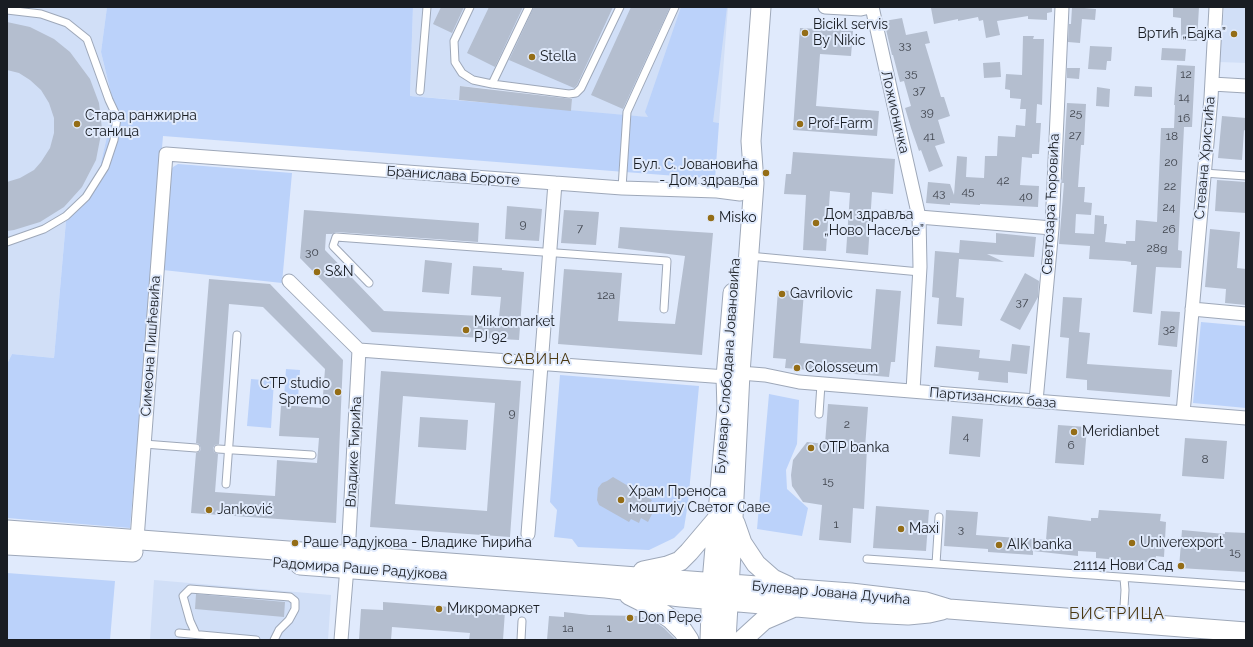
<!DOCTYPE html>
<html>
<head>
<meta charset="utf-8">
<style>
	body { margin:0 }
	#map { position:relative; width:1253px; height:647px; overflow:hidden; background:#e0eafc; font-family:Raleway,sans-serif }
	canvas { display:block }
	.frame { position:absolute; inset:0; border:8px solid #191d23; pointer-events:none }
</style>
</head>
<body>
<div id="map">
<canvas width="1253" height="647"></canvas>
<div class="frame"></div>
</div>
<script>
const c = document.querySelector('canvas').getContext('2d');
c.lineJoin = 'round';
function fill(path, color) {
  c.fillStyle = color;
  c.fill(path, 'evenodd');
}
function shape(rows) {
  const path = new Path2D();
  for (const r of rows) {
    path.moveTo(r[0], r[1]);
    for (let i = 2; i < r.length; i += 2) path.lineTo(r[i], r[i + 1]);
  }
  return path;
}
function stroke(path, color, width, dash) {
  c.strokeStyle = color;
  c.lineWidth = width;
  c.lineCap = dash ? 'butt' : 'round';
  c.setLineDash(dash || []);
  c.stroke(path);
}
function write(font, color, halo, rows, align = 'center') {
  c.font = font + ' Raleway,sans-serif';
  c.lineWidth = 4;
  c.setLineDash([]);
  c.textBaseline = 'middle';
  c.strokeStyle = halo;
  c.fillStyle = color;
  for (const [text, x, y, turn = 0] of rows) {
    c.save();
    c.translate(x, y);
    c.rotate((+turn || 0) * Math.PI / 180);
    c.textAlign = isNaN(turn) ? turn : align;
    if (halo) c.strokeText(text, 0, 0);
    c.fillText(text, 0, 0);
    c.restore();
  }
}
fill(shape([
	[7,7,107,7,101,52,114,106,100,167,66,221,54,358,12,354,7,364],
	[413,7,728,7,719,123,571,111,572,96,461,86,459,100,410,96],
	[1224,7,1246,7,1246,63,1219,62],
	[154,580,331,595,328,640,150,640]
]), '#d1dff7');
fill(shape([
	[107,7,413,7,410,96,648,117,645,112,681,7,727,7,713,122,719,123,715,179,163,136,130,528,7,518,7,364,12,354,54,358,66,221,100,167,114,106,101,52],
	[178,164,292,173,282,283,163,270,169,173,173,167],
	[1201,322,1246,326,1246,408,1193,403],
	[286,369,300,370,298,399,284,398],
	[560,375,699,386,688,503,684,528,674,538,649,550,578,547,572,539,554,537,557,510,550,502],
	[251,379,274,381,271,428,247,426],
	[769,394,799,400,797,444,786,470,787,489,808,508,802,536,757,529],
	[7,573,115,581,110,640,7,640]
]), '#bbd2fa');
fill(shape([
	[441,7,464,7,452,33,433,24],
	[489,7,523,7,495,67,467,53],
	[534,7,613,7,577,85,574,88,509,60],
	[631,7,670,7,623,109,591,95],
	[938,7,1052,7,1052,12,1047,13,1047,20,1028,19,1028,16,997,21,1000,35,986,38,983,20,979,21,978,17,958,21,958,19,934,24,931,8],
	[1072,7,1096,9,1095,20,1082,19,1080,43,1068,42,1069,24,1071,24],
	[1173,7,1199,7,1197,41,1181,40,1181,18,1173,17],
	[902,18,906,35,927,31,930,43,925,44,941,97,944,97,950,116,938,120,945,143,935,146,943,166,929,172,921,150,919,151,911,128,905,108,911,106,904,81,900,82,893,55,892,55,884,21],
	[7,22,30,27,54,39,70,52,90,79,99,103,102,129,96,160,82,187,64,207,40,222,14,230,7,231,7,182,20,178,34,170,41,162,50,148,54,133,54,118,49,103,41,90,30,80,19,73,7,70],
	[800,28,853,31,851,56,820,54,816,106,879,111,877,136,793,130],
	[1023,36,1034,36,1033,39,1044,39,1042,105,1037,104,1036,123,1041,123,1039,154,1032,154,1032,158,1022,157,1020,185,1039,186,1038,207,980,204,980,205,950,203,950,205,926,203,928,182,950,184,954,195,957,156,967,157,966,177,984,178,985,156,997,156,998,136,1015,137,1016,125,1025,126,1026,109,1020,109,1021,99,1010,98,1010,90,1005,89,1006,74,1022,75],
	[1090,46,1112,47,1111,61,1107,61,1106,70,1088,69],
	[1162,48,1186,49,1185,61,1161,60],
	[1000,62,1001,77,984,78,983,63],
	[1177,65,1195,66,1192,127,1184,127,1178,250,1182,251,1181,268,1156,267,1152,314,1133,312,1137,265,1131,265,1131,262,1125,261,1089,259,1090,246,1059,244,1064,183,1062,183,1067,103,1086,104,1084,145,1081,145,1078,187,1085,187,1084,202,1092,203,1091,215,1076,214,1075,233,1094,234,1095,215,1104,216,1104,224,1107,224,1105,242,1126,244,1126,241,1135,241,1136,220,1157,222,1161,128,1174,128,1175,105,1174,105],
	[1067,68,1080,68,1079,79,1067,78],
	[460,86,572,99,571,111,459,100],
	[1135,86,1152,87,1152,97,1134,96],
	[1097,87,1110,89,1109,107,1096,106],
	[1222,116,1246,118,1246,131,1244,130,1242,160,1218,158],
	[793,152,895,159,893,194,872,192,868,255,846,253,850,193,830,191,826,251,803,250,806,195,784,194,786,174,791,174],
	[1217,180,1246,182,1246,213,1215,211],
	[507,206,542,209,539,241,505,239],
	[304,210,479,223,478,242,336,232,332,234,326,234,325,250,384,311,499,317,501,297,471,295,473,266,502,268,502,270,524,272,519,340,372,332,300,258],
	[564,210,599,212,596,245,561,243],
	[620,227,713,233,702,355,558,344,564,269,622,273,618,321,675,324,685,256,618,248],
	[1210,229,1240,232,1237,268,1246,269,1246,305,1225,303,1226,289,1205,287],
	[996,233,1036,237,1034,257,987,254,1004,262,959,259,956,297,964,298,962,326,937,324,939,298,932,297,935,251,959,253,960,240,996,243],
	[425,260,452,263,449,294,422,292],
	[1025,273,1039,281,1038,297,1020,330,1000,320],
	[209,279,270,284,343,360,336,523,191,513,196,453,200,451,201,448,199,444,196,443],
	[229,304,263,307,325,369,322,408,281,405,279,436,319,438,317,463,277,460,275,496,215,492,218,454,214,452,213,448,215,445,219,444],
	[876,289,901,291,895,362,891,362,889,377,785,368,786,359,773,358,778,290,804,292,800,343,871,349],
	[1063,297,1082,298,1079,332,1090,333,1087,364,1172,370,1170,397,1087,390,1087,380,1066,378,1069,338,1060,337],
	[1161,311,1180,312,1177,347,1158,345],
	[1012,344,1030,346,1027,374,1008,372,1008,383,978,380,979,372,934,367,936,346,980,350,979,358,1010,361],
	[381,371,521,381,510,537,370,527],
	[403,396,495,403,487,511,395,504],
	[828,404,868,407,865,448,867,448,864,509,853,508,851,543,819,540,822,505,803,502,792,486,791,475,793,460,807,442,825,444],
	[952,416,983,419,980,457,949,454],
	[420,417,468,420,466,450,418,447],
	[1058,425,1087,427,1084,465,1055,463],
	[1185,438,1227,441,1224,479,1182,476],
	[613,477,652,500,647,508,653,512,648,522,641,518,639,523,631,519,629,522,599,505,597,500,598,488,602,483,607,481],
	[876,506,929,510,926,551,873,548],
	[946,510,978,512,976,535,1046,540,1048,516,1091,521,1091,518,1098,518,1099,510,1161,514,1160,521,1166,522,1164,557,1156,556,1155,563,1096,558,1096,552,1078,551,1078,556,1033,551,1033,555,988,552,988,549,944,546],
	[1182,530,1225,534,1225,532,1246,533,1246,572,1179,568],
	[196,594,285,602,284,617,195,609],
	[383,602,505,611,503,640,469,640,470,633,392,627,391,640,359,640,361,609,383,610],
	[564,612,589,615,638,616,654,621,664,628,676,640,547,640,549,616,564,617]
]), '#b4becf');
const lane = shape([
	[470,7,454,41,455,62,462,73,473,80,492,84,569,94,576,93,581,88,620,7],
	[7,10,41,14,67,23,87,39,109,100,117,117,114,140,105,167,86,197,66,216,44,229,7,242],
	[492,84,529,7],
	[420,91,427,7],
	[1204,173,1246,176],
	[622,188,627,112,675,7],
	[884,214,919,217],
	[749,256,920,272],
	[369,283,333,246,336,237,667,261,664,309],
	[819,414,821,384],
	[144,444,196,448],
	[218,449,312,455],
	[226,484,237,335],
	[867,559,1246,586],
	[936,564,939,517],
	[1123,623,1125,590,1124,578],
	[179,633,256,640],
	[196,634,190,621,183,596,190,589,290,597,295,601,295,609,289,620,279,630,274,640],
	[521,640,522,621]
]);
const street = shape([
	[825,7,861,9,870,7],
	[872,7,919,217,920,267,913,391],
	[1212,84,1246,86],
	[919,217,1052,228],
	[289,281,359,350],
	[1192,309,1246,314],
	[740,373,765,375,799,382,1246,418],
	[1036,401,1052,228,1062,7],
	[1183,413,1211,98,1216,7],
	[528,534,555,183],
	[137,539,166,154,622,188,717,191,740,194],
	[341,640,348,555,359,350,726,377]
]);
const secondary = shape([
	[735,523,742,543,756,564,773,579,788,586],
	[7,530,851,593,926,602,949,609,1246,632],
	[7,545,133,552],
	[300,565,606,588,681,597,866,613,908,615,929,613,942,610],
	[643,571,667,566,680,561,689,552,717,519],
	[629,595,651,606,671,619,683,631,689,640],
	[710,640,712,582,727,409,726,377,733,293],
	[726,640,733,518,740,373,754,183,751,141,761,7],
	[742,640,764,620,792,608]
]);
stroke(lane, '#9ea8b9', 9);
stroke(street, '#9ea8b9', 15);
stroke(secondary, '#9ea8b9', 21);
stroke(lane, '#fff', 7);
stroke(street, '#fff', 13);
stroke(secondary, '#fff', 19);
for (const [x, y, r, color] of [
	[805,33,4,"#946d16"],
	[1234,34,4,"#946d16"],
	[532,57,4,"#946d16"],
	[77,124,4,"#946d16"],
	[800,124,4,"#946d16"],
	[766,173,4,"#946d16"],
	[711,218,4,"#946d16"],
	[816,223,4,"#946d16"],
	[317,272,4,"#946d16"],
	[782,294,4,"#946d16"],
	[466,330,4,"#946d16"],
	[797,368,4,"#946d16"],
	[338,392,4,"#946d16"],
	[1074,432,4,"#946d16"],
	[811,448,4,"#946d16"],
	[621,500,4,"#946d16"],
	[209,510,4,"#946d16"],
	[901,529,4,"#946d16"],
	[295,543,4,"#946d16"],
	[1132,543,4,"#946d16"],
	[999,545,4,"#946d16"],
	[1181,566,4,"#946d16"],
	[439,609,4,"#946d16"],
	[630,618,4,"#946d16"]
]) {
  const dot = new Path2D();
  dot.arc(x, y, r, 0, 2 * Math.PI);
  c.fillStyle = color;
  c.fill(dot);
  stroke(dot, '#e0eafc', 1.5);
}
write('12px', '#40454e', null, [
	["33",905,45],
	["35",911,73],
	["12",1186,74],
	["37",919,90],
	["14",1184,97],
	["39",927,112],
	["25",1076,113],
	["16",1184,118],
	["27",1075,135],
	["41",929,136],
	["18",1172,136],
	["20",1171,162],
	["42",1003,180],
	["22",1170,186],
	["45",968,191],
	["43",939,193],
	["40",1026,196],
	["24",1169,207],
	["9",523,224],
	["7",580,228],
	["26",1169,229],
	["28g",1157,248],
	["30",312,252],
	["12a",606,295],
	["37",1022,302],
	["32",1169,329],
	["9",512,413],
	["2",847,424],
	["4",966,436],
	["6",1071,445],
	["8",1205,459],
	["15",828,481],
	["1",836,524],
	["3",961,529],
	["15",1235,552],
	["1a",568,628],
	["1",609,628]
]);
write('14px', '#191d23', '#e0eafc', [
	["Bicikl servis",813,25],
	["By Nikic",813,41],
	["Вртић „Бајка”",1226,34,"right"],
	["Stella",540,57],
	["Стара ранжирна",85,116],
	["станица",85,132],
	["Prof-Farm",808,124],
	["Бул. С. Јовановића",758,165,"right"],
	["- Дом здравља",758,181,"right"],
	["Дом здравља",824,215],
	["„Ново Насеље”",824,231],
	["Misko",719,218],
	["S&N",325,272],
	["Gavrilovic",790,294],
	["Mikromarket",474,322],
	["PJ 92",474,338],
	["Colosseum",805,368],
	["CTP studio",330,384,"right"],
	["Spremo",330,400,"right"],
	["Meridianbet",1082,432],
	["OTP banka",819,448],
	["Храм Преноса",629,492],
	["моштију Светог Саве",629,508],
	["Janković",217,510],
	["Maxi",909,529],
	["Раше Радујкова - Владике Ћирића",303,543],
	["Univerexport",1140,543],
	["AIK banka",1007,545],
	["21114 Нови Сад",1173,566,"right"],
	["Микромаркет",447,609],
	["Don Pepe",638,618]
], 'left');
write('14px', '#191d23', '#e0eafc', [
	["Ложионичка",895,112,77],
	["Стевана Христића",1205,158,-85],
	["Бранислава Бороте",453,176,4],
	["Светозара Ћоровића",1051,204,-87],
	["Симеона Пишћевића",151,346,-86],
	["Булевар Слободана Јовановића",728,366,-86],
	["Партизанских база",993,398,5],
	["Владике Ћирића",354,452,-87],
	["Радомира Раше Радујкова",360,569,4],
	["Булевар Јована Дучића",831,593,5]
]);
c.letterSpacing = '1px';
write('15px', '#4b3811', '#e0eafc', [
	["САВИНА",537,359]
]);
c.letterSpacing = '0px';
c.letterSpacing = '1px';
write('16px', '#4b3811', '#e0eafc', [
	["БИСТРИЦА",1117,614]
]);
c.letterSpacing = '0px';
</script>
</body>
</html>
